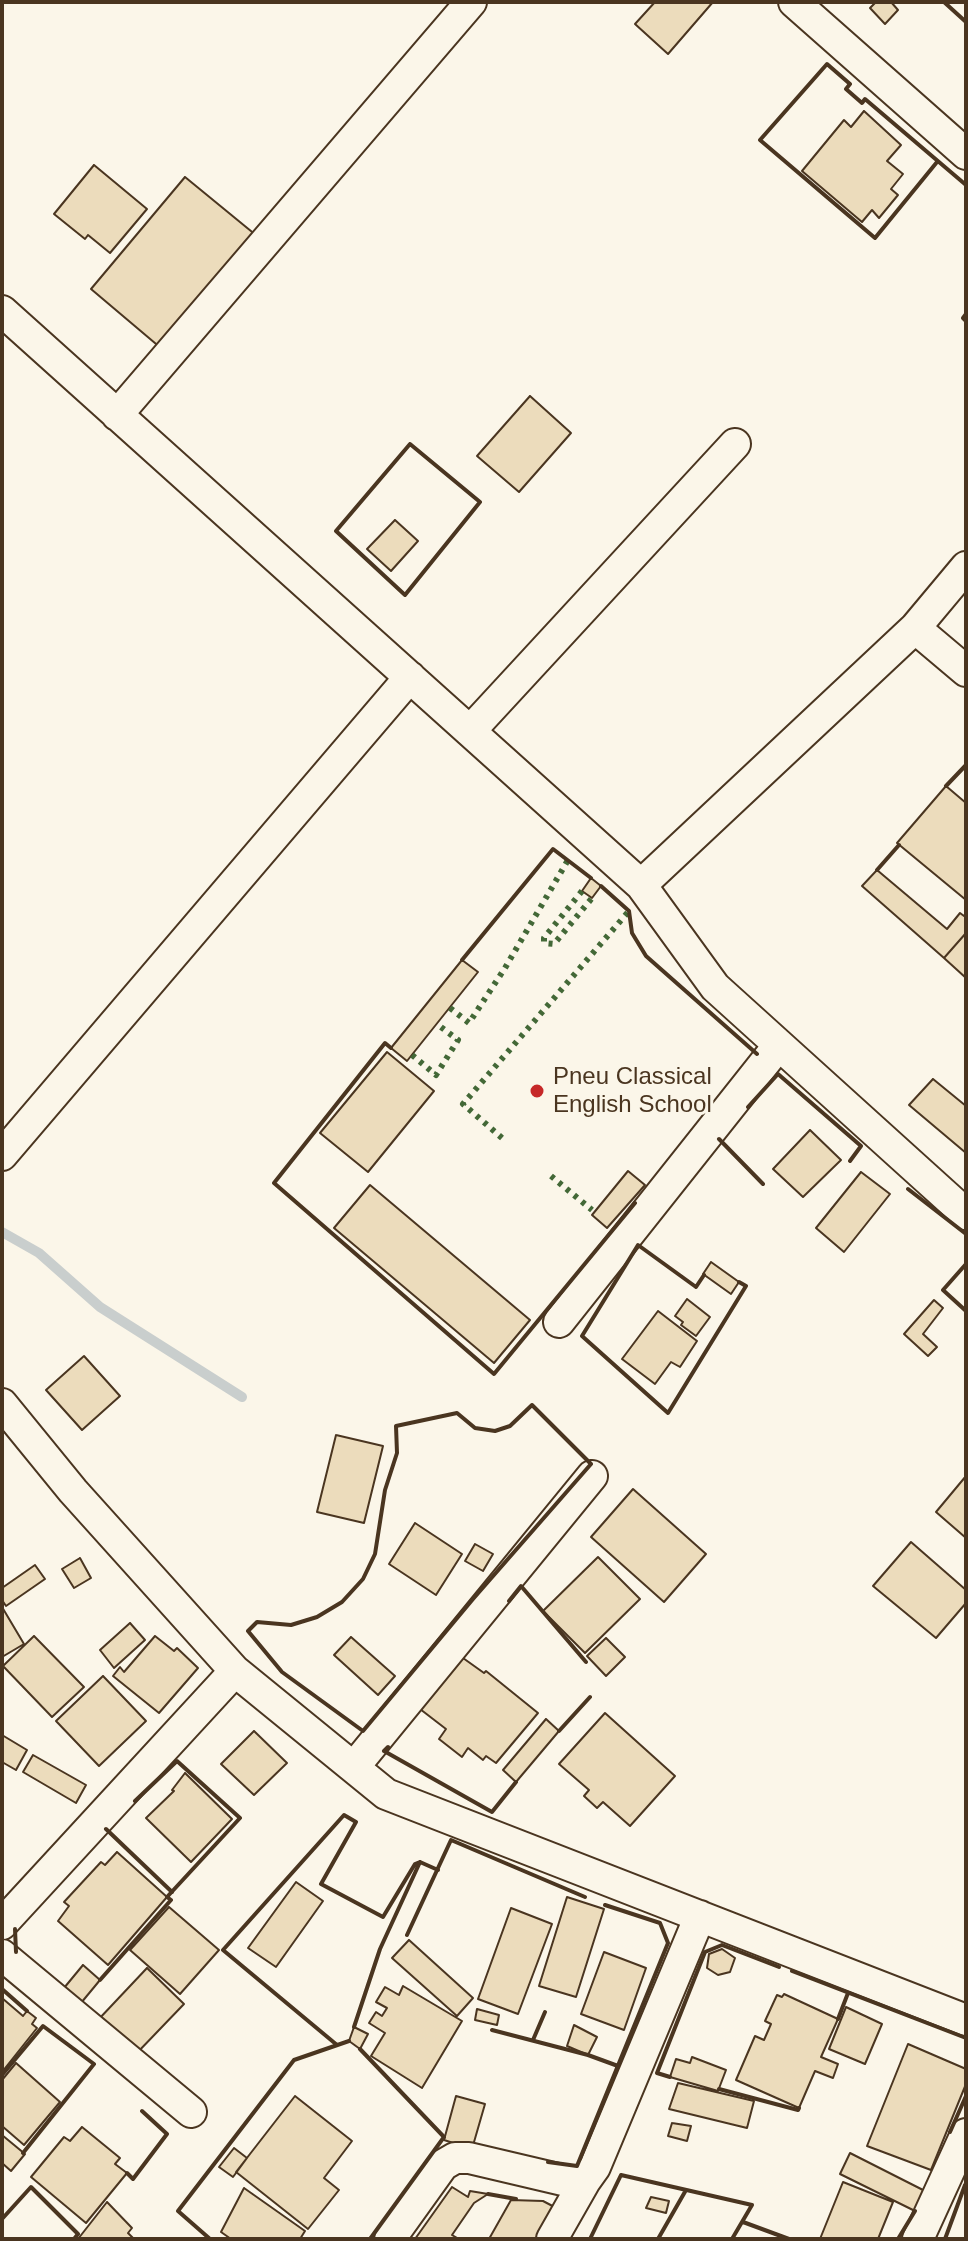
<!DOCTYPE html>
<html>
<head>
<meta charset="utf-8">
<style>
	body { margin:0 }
	#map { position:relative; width:968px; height:2241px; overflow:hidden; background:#fbf6e9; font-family:Helvetica,sans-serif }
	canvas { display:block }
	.frame { position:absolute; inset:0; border:4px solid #4a3520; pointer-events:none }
</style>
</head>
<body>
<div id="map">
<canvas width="968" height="2241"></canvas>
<div class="frame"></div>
</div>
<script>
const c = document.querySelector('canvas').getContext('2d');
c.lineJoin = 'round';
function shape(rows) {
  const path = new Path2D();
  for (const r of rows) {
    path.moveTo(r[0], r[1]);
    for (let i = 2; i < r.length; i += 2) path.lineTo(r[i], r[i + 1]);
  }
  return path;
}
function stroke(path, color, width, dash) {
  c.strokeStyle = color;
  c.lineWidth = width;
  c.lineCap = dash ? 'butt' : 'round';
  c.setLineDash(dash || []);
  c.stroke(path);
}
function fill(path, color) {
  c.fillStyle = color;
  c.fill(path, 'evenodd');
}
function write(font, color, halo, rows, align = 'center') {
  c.font = font + ' Helvetica,sans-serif';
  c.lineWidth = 6;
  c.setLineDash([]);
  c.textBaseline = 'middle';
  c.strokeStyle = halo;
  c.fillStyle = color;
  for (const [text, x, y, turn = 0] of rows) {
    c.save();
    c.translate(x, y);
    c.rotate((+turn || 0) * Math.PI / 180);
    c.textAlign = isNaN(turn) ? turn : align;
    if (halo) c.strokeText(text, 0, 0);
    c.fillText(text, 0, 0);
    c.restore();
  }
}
stroke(shape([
	[2,1232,39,1253,100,1307,242,1397]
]), '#c9cecd', 10);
const building = shape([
	[655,2,713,2,668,54,635,24,655,2],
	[876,2,891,2,898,10,885,24,870,8,876,2],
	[864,111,901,145,887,161,903,174,891,189,898,195,879,218,872,210,862,222,802,171,844,120,851,127,864,111],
	[94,165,147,209,110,253,88,235,85,239,54,214,94,165],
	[185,177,257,236,162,349,91,289,185,177],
	[530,396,571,433,519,492,477,456,530,396],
	[395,520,418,541,391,571,367,549,395,520],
	[946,786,966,803,966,900,897,843,946,786],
	[877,870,947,929,960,913,964,916,966,913,966,933,944,958,862,886,877,870],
	[591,878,601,886,592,898,582,891,591,878],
	[966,933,966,978,944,958,966,933],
	[462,960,478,972,407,1061,391,1048,462,960],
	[387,1052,434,1091,368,1172,320,1133,387,1052],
	[933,1079,966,1106,966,1153,909,1105,933,1079],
	[810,1130,841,1160,803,1197,773,1169,810,1130],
	[628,1171,645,1185,607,1228,592,1215,628,1171],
	[861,1172,890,1194,844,1252,816,1228,861,1172],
	[370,1185,530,1320,494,1363,334,1228,370,1185],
	[711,1262,739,1282,731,1294,703,1274,711,1262],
	[687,1299,710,1317,696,1336,681,1325,683,1322,675,1316,687,1299],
	[934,1300,943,1308,923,1334,937,1347,928,1356,904,1334,934,1300],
	[658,1311,697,1341,680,1367,671,1362,655,1384,622,1359,658,1311],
	[84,1356,120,1396,82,1430,46,1390,84,1356],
	[336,1435,383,1446,364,1523,317,1512,336,1435],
	[966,1476,966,1538,936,1512,966,1476],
	[633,1489,706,1554,664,1602,591,1537,633,1489],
	[415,1523,462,1554,436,1595,389,1564,415,1523],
	[911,1542,966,1590,966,1603,936,1638,873,1586,911,1542],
	[475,1544,493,1554,483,1571,465,1561,475,1544],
	[598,1557,640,1599,585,1653,543,1611,598,1557],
	[80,1558,91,1578,74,1588,62,1569,80,1558],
	[35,1565,45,1579,6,1606,2,1600,2,1588,35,1565],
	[2,1607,24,1644,2,1657,2,1607],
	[130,1623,145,1640,114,1668,100,1650,130,1623],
	[34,1636,84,1687,52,1717,3,1666,34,1636],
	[155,1636,174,1651,177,1648,198,1668,159,1713,113,1676,120,1667,124,1672,155,1636],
	[351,1637,395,1676,378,1695,334,1655,351,1637],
	[606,1638,625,1657,606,1676,587,1656,606,1638],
	[463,1658,484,1673,486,1671,538,1713,496,1763,486,1756,483,1760,468,1748,462,1757,439,1739,446,1729,420,1709,463,1658],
	[103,1676,146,1721,99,1766,56,1721,103,1676],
	[605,1713,675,1776,630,1826,603,1802,597,1808,584,1796,589,1790,559,1764,605,1713],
	[546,1719,559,1731,516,1782,503,1770,546,1719],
	[254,1731,287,1763,254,1795,221,1764,254,1731],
	[2,1735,27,1750,16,1770,2,1762,2,1735],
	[33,1755,86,1785,76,1803,23,1772,33,1755],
	[185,1773,232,1819,191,1862,146,1818,174,1791,172,1790,185,1773],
	[117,1852,167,1897,108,1965,58,1921,69,1906,64,1902,101,1862,105,1865,117,1852],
	[296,1882,323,1901,276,1967,248,1948,296,1882],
	[567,1897,604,1909,576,1997,539,1986,567,1897],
	[169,1907,219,1950,180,1994,130,1950,169,1907],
	[511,1908,552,1924,518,2014,478,1999,511,1908],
	[409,1940,473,1998,457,2016,392,1958,409,1940],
	[722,1949,735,1958,730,1972,718,1975,707,1968,709,1954,722,1949],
	[604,1952,646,1968,624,2030,581,2014,604,1952],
	[83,1965,100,1980,81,2003,64,1988,83,1965],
	[147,1968,184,2004,135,2055,98,2020,147,1968],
	[403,1986,462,2021,422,2088,371,2056,385,2033,369,2023,376,2012,382,2016,387,2008,376,2002,385,1987,399,1995,403,1986],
	[784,1994,838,2019,821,2057,838,2064,833,2078,815,2071,799,2108,736,2080,755,2036,764,2040,771,2024,765,2021,777,1995,782,1997,784,1994],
	[2,1998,23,2016,27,2011,36,2018,32,2024,37,2028,2,2072,2,1998],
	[846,2007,882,2024,865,2064,829,2049,846,2007],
	[477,2009,499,2015,497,2025,475,2020,477,2009],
	[574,2025,597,2037,588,2055,567,2046,574,2025],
	[354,2027,368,2034,360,2049,349,2041,354,2027],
	[908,2044,966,2069,966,2084,931,2170,867,2146,908,2044],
	[692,2057,726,2070,718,2091,670,2077,676,2059,690,2063,692,2057],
	[16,2063,60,2102,24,2145,2,2126,2,2080,16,2063],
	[678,2083,754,2101,747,2128,669,2109,678,2083],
	[295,2096,352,2141,324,2178,339,2190,308,2229,236,2172,295,2096],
	[456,2096,485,2104,472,2149,444,2140,456,2096],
	[672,2123,691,2126,687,2141,668,2136,672,2123],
	[82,2127,120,2158,115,2164,127,2173,86,2223,31,2177,64,2137,70,2141,82,2127],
	[2,2135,25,2154,11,2171,2,2163,2,2135],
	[234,2148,247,2158,233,2177,219,2167,234,2148],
	[850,2153,925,2191,915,2211,840,2174,850,2153],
	[843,2182,893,2202,878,2239,820,2239,843,2182],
	[452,2187,468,2197,470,2191,488,2194,474,2203,452,2235,459,2239,415,2239,452,2187],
	[244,2188,305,2231,300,2239,231,2239,221,2232,244,2188],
	[651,2197,669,2201,666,2213,646,2208,651,2197],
	[511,2200,543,2201,562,2211,544,2239,489,2239,511,2200],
	[107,2202,132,2228,128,2233,134,2239,78,2239,107,2202]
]);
fill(building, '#ecdcbc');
stroke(building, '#4a3520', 2);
const street = shape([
	[794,2,966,154],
	[2,311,641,885],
	[117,415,471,2],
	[966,567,915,628,641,885,715,987,966,1214],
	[915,628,966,671],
	[470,731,735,444],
	[2,1155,410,677],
	[559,1322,778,1046],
	[2,1404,73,1491,235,1671,386,1794,966,2020],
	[354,1767,592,1476],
	[2,1924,235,1671],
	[2,1955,191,2112],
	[390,2239,443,2165,455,2158,469,2158,571,2182,585,2181,595,2167,700,1916],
	[552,2239,585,2181],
	[918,2239,966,2134]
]);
stroke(street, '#4a3520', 34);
stroke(street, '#fbf6e9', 30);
stroke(shape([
	[582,891,544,938,544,943,554,944,592,898],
	[450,1008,469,1023,505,968,568,860],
	[412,1055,436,1075,458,1040,437,1024],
	[502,1138,463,1104,629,911],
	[551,1176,592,1210]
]), '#436837', 6, [4, 6]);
stroke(shape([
	[944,2,966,22],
	[937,162,875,238,760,140,827,64,850,84,846,89,862,103,865,99,966,185],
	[966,314,963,318,966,321],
	[410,444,480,502,405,595,336,531,410,444],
	[946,786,966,765],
	[877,870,899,845],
	[601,886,629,911,632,933,646,956,757,1054],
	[462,960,553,849,591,878],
	[391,1048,385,1043,274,1183,494,1374,635,1203],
	[748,1107,778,1074,861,1146,850,1161],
	[719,1139,763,1184],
	[908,1189,966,1234],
	[966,1264,943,1290,966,1311],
	[704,1275,696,1287,638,1245,582,1336,668,1413,746,1286,739,1282],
	[532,1405,591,1464,473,1599,363,1731,282,1672,248,1631,257,1622,291,1625,317,1617,342,1602,363,1579,375,1554,385,1490,397,1453,396,1426,457,1413,475,1428,495,1431,510,1426,532,1405],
	[509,1601,521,1586,586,1662],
	[559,1731,590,1697],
	[388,1747,384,1751,492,1812,516,1782],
	[106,1829,172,1892],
	[15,1929,16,1952],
	[407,1935,451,1840,585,1897],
	[792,1971,966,2038],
	[100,1980,171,1900,167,1897,240,1818,177,1761,135,1801],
	[2,1989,27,2011],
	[838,2019,848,1993],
	[354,2027,380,1949,420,1862,438,1870],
	[492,2030,588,2055,618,2066],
	[533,2040,545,2012],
	[337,2045,223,1950,344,1815,356,1822,321,1884,383,1917,415,1864,420,1862],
	[360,2049,444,2137,370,2239],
	[2,2075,43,2026,94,2064,23,2153],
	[670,2077,657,2073,705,1952,722,1945,779,1967],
	[719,2089,798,2110,799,2108],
	[950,2132,966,2096],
	[548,2162,577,2166,668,1943,660,1923,605,1905],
	[127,2173,133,2179,167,2134,142,2111],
	[488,2194,516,2199],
	[2,2219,31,2187,78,2234,74,2239],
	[743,2222,789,2239],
	[210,2239,178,2211,294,2060,349,2041],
	[590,2239,621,2175,752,2205,732,2239],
	[658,2239,686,2190],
	[898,2239,915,2211],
	[945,2239,965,2185]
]), '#4a3520', 4);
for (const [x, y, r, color] of [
	[537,1091,8,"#c62828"]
]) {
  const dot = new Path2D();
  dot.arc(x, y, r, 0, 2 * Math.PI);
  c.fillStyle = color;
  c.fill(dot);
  stroke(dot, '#fbf6e9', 3);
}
write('24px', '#4a3520', '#fbf6e9', [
	["Pneu Classical",553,1077],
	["English School",553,1105]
], 'left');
</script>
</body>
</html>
